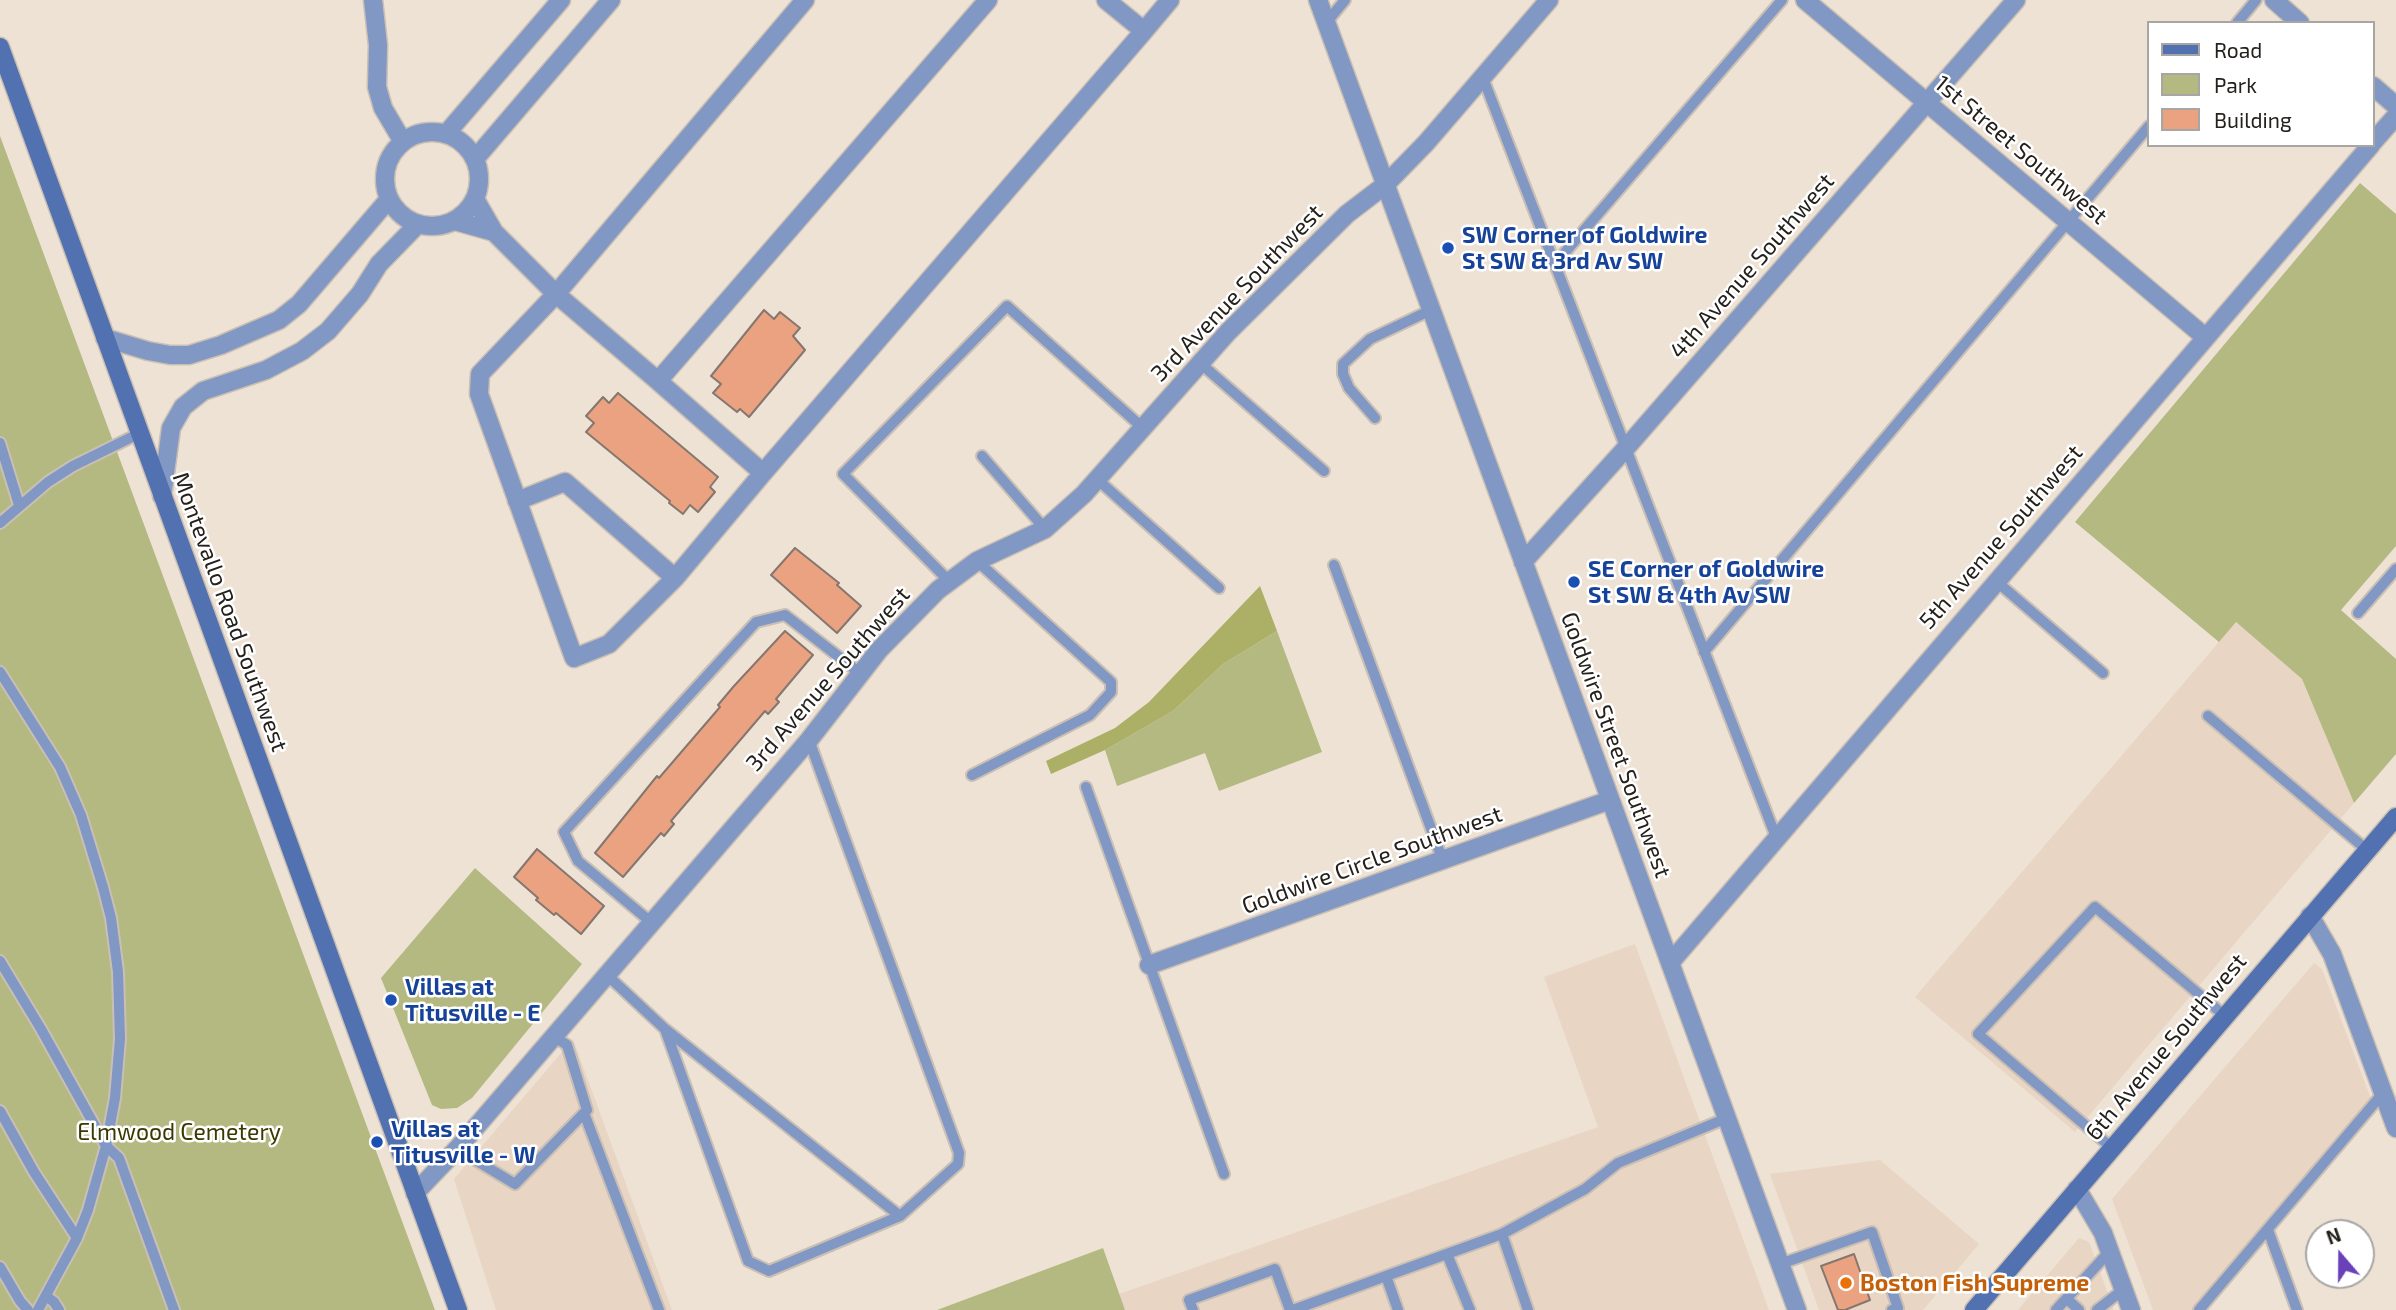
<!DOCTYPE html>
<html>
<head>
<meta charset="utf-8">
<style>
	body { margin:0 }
	#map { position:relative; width:2396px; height:1310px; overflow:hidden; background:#eee2d5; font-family:"Exo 2",sans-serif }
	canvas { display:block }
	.legend { position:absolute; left:2147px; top:21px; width:228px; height:126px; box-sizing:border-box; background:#fff; border:2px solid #a7a6a4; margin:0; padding:9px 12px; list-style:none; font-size:21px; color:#24201b }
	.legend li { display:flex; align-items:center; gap:14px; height:35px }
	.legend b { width:35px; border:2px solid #a7a6a4 }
	.north { position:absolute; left:2305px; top:1219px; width:70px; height:70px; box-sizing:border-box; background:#fff; border:2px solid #a7a6a4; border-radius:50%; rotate:340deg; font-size:19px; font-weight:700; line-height:28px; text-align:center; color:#24201b }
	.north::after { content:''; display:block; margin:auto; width:24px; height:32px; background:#6942ba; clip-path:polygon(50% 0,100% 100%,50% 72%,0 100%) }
</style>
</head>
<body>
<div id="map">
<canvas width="2396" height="1310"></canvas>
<ul class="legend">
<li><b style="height:9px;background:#5271b1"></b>Road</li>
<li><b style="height:19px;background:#b4b981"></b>Park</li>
<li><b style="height:19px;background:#eaa280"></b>Building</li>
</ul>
<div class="north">N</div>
</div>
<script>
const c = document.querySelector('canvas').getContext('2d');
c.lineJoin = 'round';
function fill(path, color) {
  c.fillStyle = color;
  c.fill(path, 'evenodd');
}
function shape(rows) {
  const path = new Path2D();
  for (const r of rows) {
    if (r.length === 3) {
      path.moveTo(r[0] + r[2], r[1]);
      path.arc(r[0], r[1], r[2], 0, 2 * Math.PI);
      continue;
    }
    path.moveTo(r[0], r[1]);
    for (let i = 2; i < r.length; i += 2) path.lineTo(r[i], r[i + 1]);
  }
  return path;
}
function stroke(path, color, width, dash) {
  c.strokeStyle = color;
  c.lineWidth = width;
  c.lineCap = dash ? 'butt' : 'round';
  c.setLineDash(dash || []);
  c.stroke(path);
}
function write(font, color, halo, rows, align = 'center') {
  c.font = font + ' "Exo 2",sans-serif';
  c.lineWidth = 5;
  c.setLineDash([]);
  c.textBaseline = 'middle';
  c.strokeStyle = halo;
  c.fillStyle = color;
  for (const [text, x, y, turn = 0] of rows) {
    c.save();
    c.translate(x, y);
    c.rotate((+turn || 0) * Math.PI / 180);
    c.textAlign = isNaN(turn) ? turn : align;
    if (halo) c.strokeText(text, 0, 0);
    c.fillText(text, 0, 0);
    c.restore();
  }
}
fill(shape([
	[2236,622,2302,679,2354,803,2075,1132,1915,997],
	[1635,944,1769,1310,1125,1310,1119,1294,1598,1127,1544,977],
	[2314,963,2322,969,2371,1099,2192,1310,2153,1310,2112,1199],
	[573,1039,672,1310,496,1310,454,1179],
	[1880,1160,1979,1244,1923,1310,1819,1310,1770,1174],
	[2079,1238,2089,1242,2114,1310,2018,1310]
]), '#e8d5c4');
fill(shape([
	[0,136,435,1310,0,1310],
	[2360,183,2396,214,2396,546,2341,610,2396,659,2396,754,2354,803,2302,679,2236,622,2219,642,2075,522],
	[1277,631,1322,752,1219,791,1205,753,1117,786,1105,750,1173,711,1223,664],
	[475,868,582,964,472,1098,457,1108,441,1109,432,1105,381,978],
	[1103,1248,1125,1310,937,1310]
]), '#b4b981');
fill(shape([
	[1260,586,1277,631,1223,664,1173,711,1105,750,1051,774,1046,761,1115,728,1149,702]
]), '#abb066');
const building = shape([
	[764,310,774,319,780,312,800,328,793,336,805,350,749,417,740,409,737,412,713,393,721,384,711,376,764,310],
	[618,393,718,477,710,487,715,492,698,512,690,505,683,514,669,503,670,501,586,432,594,423,586,416,603,397,609,403,618,393],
	[795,548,839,583,837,585,861,606,837,633,771,575,795,548],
	[785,631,813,655,776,699,779,702,768,714,765,711,671,821,674,824,664,836,661,833,623,877,595,853,657,776,659,778,720,707,718,705,734,686,785,631],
	[537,849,604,906,581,934,556,913,554,915,536,900,538,898,514,877,537,849],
	[1854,1254,1870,1300,1845,1310,1838,1310,1821,1266,1854,1254]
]);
fill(building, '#eaa280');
stroke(building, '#85766f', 2);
const service = shape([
	[1326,23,1345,0],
	[2237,23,2256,0],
	[1483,78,1776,837],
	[1555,264,1782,0],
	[1200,363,1324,471],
	[1375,418,1349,388,1343,374,1343,364,1370,339,1431,310],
	[0,443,19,505],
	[982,456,1045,529],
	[1098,480,1219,588],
	[0,523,48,482,73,466,140,433],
	[1334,565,1443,861],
	[949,581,843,474,1007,306,1144,429],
	[1996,581,2103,673],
	[2358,613,2396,569],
	[1704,652,2149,126],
	[0,672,60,767,81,815,103,887,111,918,118,972,120,1039,115,1098,106,1146,88,1210,77,1238,38,1310],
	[2208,716,2367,850],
	[972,775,1090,715,1111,692,1111,682,977,561],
	[1086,787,1224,1174],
	[652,923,578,861,564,832,756,622,785,615,861,674],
	[0,961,41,1029,106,1146,119,1158,174,1310],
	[607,975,665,1029,900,1216,958,1164,959,1153,809,740],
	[665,1029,748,1261,769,1271,900,1216],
	[0,1111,34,1172,77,1238],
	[584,1113,659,1310],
	[2112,1148,1978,1034,2095,907,2225,1016],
	[457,1149,515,1184,587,1110,567,1045,555,1037],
	[2268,1230,2297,1310],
	[1447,1254,1470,1310],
	[1780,1264,1872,1232,1898,1308,1892,1310],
	[0,1267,20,1301,28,1310],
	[46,1296,54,1302,59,1310],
	[2067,1299,2079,1310],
	[1193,1310,1189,1300,1275,1269,1290,1310],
	[1293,1310,1386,1276],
	[1398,1310,1386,1276,1502,1234],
	[1528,1310,1502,1234,1585,1189,1618,1163,1727,1118],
	[2056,1310,2110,1251],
	[2097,1310,2124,1289],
	[2199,1310,2383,1093]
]);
const minor = shape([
	[373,0,378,45,377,87,383,108,403,142],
	[988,0,658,381,763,473,1144,31,1106,0],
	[1318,0,1797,1310],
	[1805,0,2205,337],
	[2274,0,2300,23],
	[1144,31,1170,0],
	[2373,86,2396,106],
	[432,179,47],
	[446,134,561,0],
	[2373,142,2396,116],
	[475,159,611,0],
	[455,221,494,232,475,199],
	[494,232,556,294,480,374,479,394,574,658,609,644,675,578],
	[105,338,148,351,170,355,189,355,221,345,279,320,299,304,389,199],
	[658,381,556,294,805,0],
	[162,496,171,428,183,407,203,391,266,370,302,351,328,331,360,294,379,264,418,224],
	[517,501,565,482,675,578,763,473],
	[1523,562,1626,448,2016,0],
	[2310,916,2332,954,2396,1128],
	[1670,963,2371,145],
	[1149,965,1610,800],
	[2077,1189,2103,1233,2131,1310],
	[415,1193,457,1149,809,740,879,650,938,590,977,561,1045,529,1084,494,1228,332,1347,214,1385,185,1426,143,1549,0]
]);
const secondary = shape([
	[0,47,458,1310],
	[1974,1310,2396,817]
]);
stroke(service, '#cabfb4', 14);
stroke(minor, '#cabfb4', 21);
stroke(secondary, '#cabfb4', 21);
stroke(service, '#8197c4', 10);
stroke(minor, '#8197c4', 18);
stroke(secondary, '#5271b1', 18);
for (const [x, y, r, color] of [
	[1448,248,7,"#1a4fb4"],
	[1574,582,7,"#1a4fb4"],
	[391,1000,7,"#1a4fb4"],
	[377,1142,7,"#1a4fb4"],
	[1846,1283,7,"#e8710a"]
]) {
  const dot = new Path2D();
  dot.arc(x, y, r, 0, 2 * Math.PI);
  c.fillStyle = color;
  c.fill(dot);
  stroke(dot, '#fff', 2.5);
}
write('23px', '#24201b', '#fff', [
	["1st Street Southwest",2021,150,40],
	["4th Avenue Southwest",1752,266,-49],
	["3rd Avenue Southwest",1237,293,-46],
	["5th Avenue Southwest",2001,537,-49],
	["Montevallo Road Southwest",230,612,70],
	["3rd Avenue Southwest",828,679,-49],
	["Goldwire Street Southwest",1616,745,70],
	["Goldwire Circle Southwest",1372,860,-20],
	["6th Avenue Southwest",2166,1047,-50]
]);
write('bold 23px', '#164399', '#fff', [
	["SW Corner of Goldwire",1462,235],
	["St SW & 3rd Av SW",1462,261],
	["SE Corner of Goldwire",1588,569],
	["St SW & 4th Av SW",1588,595],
	["Villas at",405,987],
	["Titusville - E",405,1013],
	["Villas at",391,1129],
	["Titusville - W",391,1155]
], 'left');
write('23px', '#383a00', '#fff', [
	["Elmwood Cemetery",179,1132]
]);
write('bold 23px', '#c56008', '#fff', [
	["Boston Fish Supreme",1860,1283]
], 'left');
</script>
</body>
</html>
